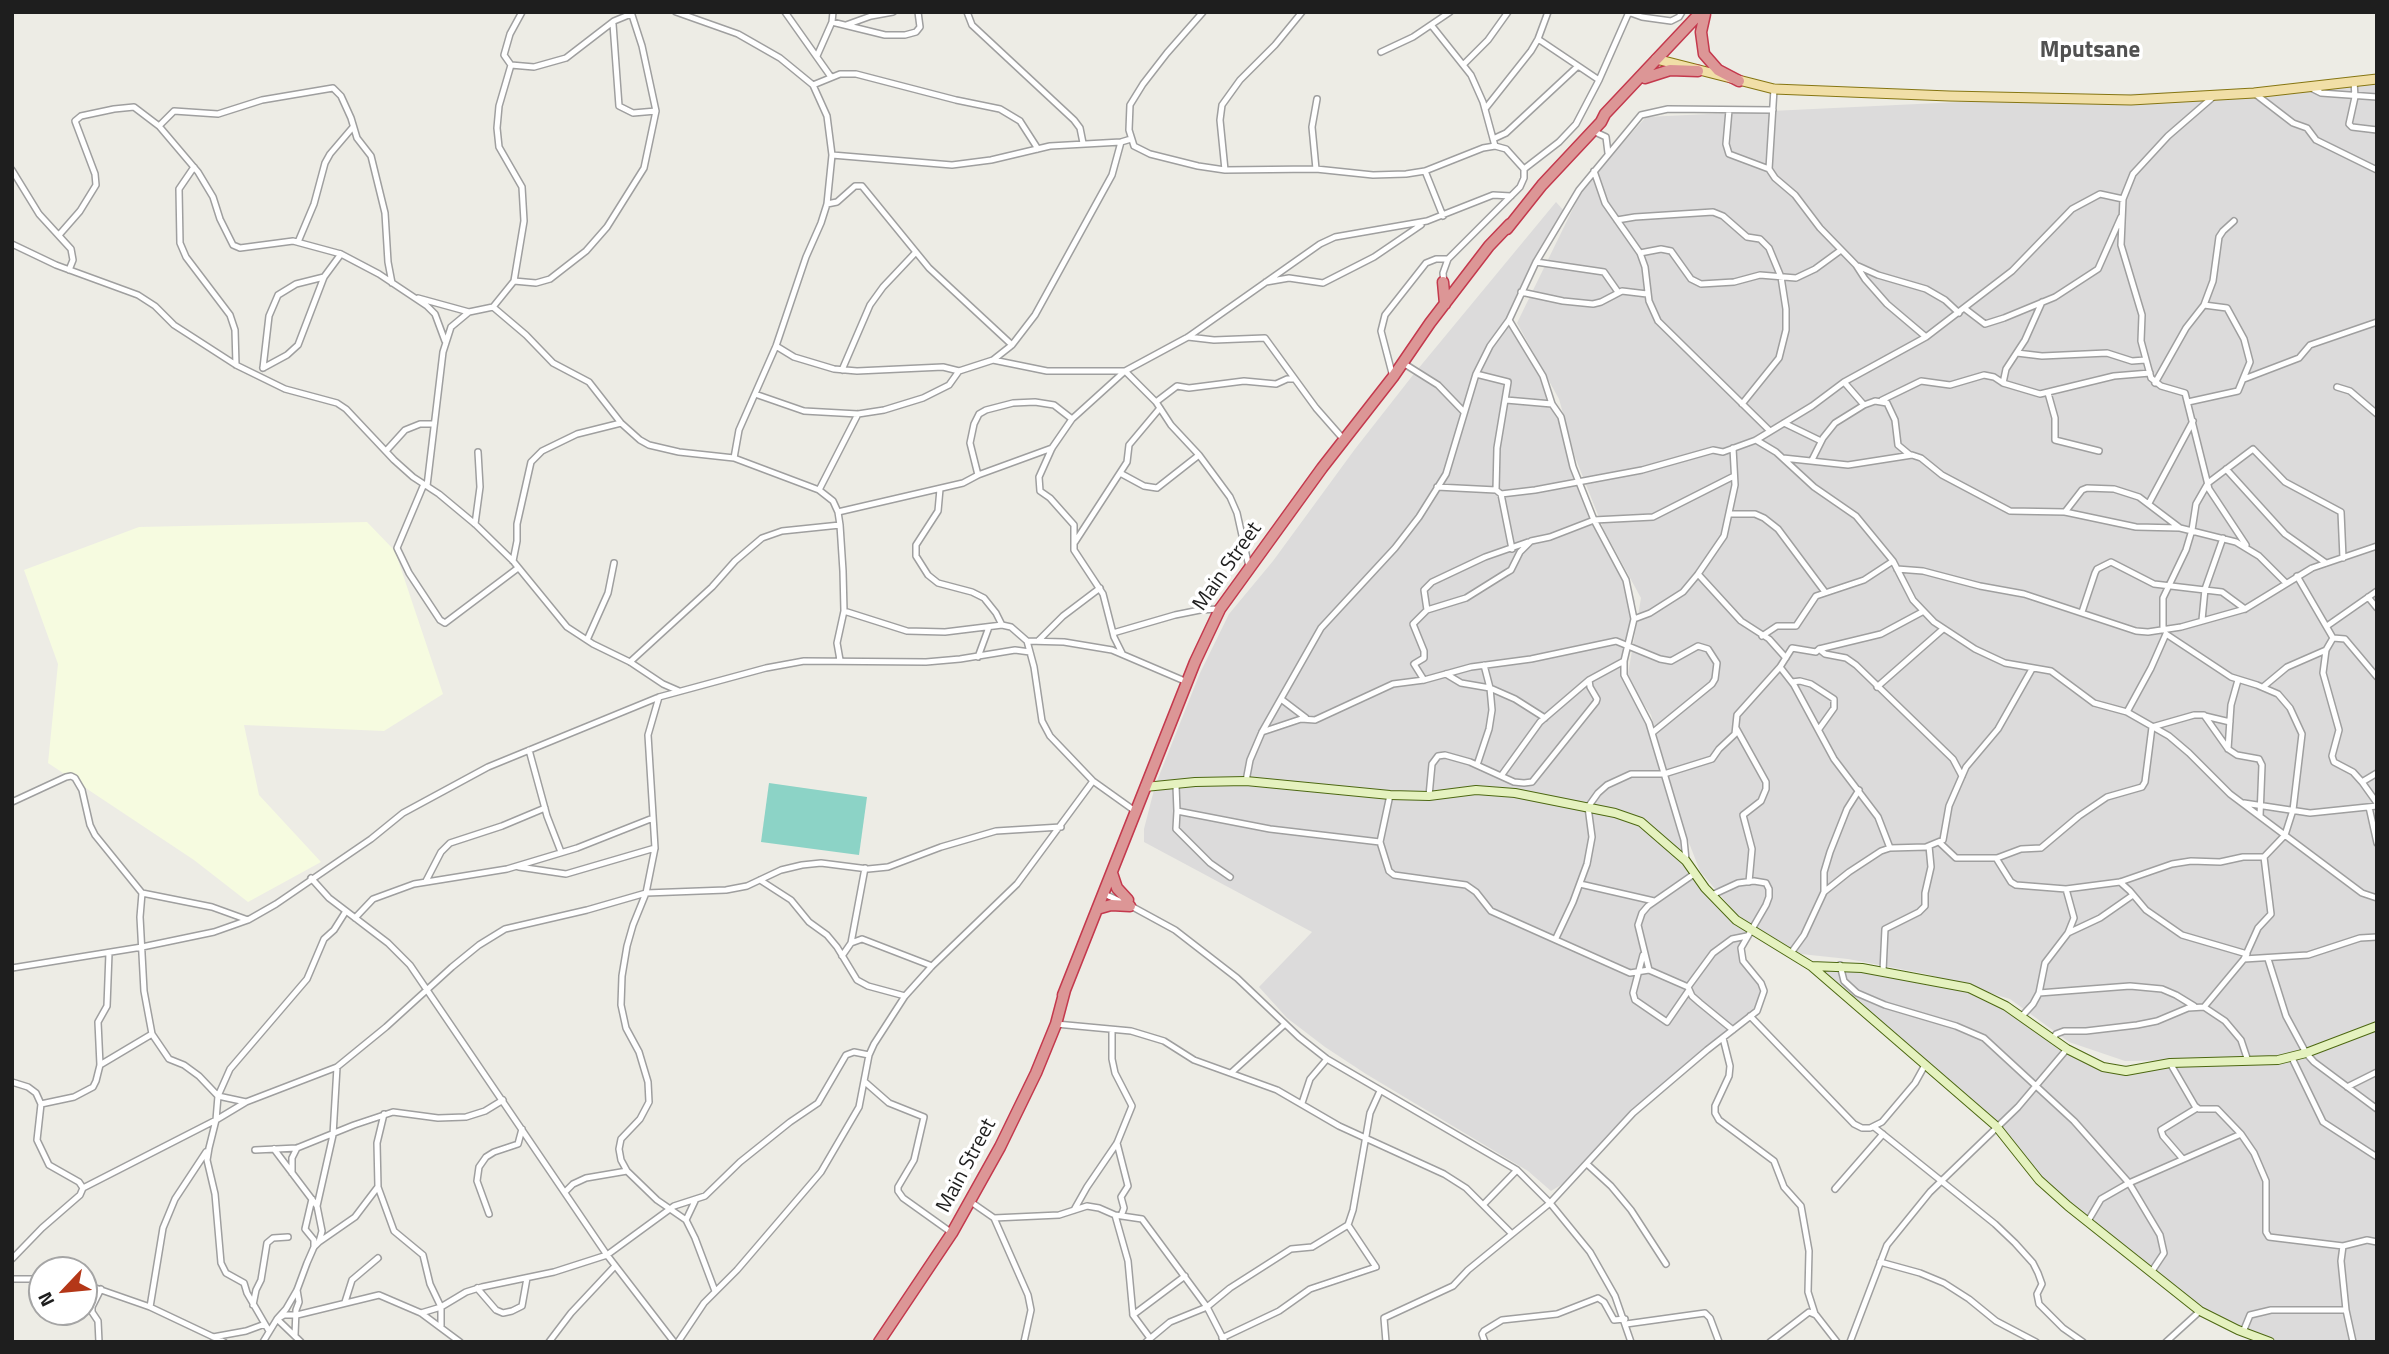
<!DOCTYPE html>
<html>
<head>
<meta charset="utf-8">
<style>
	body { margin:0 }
	#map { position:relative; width:2389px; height:1354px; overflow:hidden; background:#edece5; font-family:"Titillium Web",sans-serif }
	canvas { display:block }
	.frame { position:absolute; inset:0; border:14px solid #1e1e1e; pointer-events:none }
	.north { position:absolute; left:28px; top:1256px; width:70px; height:70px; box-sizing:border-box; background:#fff; border:2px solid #a5a5a5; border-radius:50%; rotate:244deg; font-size:19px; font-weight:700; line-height:28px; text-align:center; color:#1e1e1e }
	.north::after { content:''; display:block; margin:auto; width:24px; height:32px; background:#b43718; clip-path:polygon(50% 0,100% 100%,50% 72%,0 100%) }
</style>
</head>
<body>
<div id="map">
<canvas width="2389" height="1354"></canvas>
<div class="frame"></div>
<div class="north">N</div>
</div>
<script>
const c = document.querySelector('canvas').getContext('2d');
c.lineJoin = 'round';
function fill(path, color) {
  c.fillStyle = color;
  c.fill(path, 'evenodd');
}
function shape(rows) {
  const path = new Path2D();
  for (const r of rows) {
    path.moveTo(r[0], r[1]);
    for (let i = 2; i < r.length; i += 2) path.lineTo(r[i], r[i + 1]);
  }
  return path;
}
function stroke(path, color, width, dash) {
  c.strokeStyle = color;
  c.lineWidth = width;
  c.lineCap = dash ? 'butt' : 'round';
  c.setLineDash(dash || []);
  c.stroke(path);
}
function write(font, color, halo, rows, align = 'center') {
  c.font = font + ' "Titillium Web",sans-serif';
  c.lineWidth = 7;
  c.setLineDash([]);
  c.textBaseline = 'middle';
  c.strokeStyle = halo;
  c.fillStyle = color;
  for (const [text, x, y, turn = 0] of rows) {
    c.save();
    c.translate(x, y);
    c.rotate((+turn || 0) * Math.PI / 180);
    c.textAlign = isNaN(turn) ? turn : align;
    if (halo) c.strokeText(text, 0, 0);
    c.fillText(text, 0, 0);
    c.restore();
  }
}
fill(shape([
	[2377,82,2377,1342,2270,1342,2211,1316,2050,1190,1996,1126,1811,966,1840,965,1947,982,1990,998,2081,1057,2126,1071,2170,1063,2265,1061,2335,1041,2266,1059,2125,1061,2069,1042,2010,999,1926,974,1848,959,1801,954,1738,916,1700,871,1680,820,1651,715,1642,702,1666,781,1686,862,1750,930,1741,948,1743,961,1761,983,1762,1002,1733,1030,1663,1087,1603,1144,1579,1174,1551,1191,1528,1171,1366,1074,1325,1047,1287,1018,1259,987,1312,932,1144,842,1144,829,1155,786,1200,673,1229,614,1273,561,1355,449,1413,375,1556,202,1565,212,1509,320,1533,357,1552,404,1561,417,1571,454,1594,520,1623,571,1635,601,1624,661,1629,687,1639,697,1628,674,1641,598,1604,530,1575,457,1559,399,1517,323,1584,186,1646,117]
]), '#dcdbdb');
fill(shape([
	[367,522,395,551,443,694,384,731,244,725,259,795,321,862,248,902,194,860,48,763,58,664,24,570,139,527]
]), '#f6fbe0');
fill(shape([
	[769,783,867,797,859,855,761,842]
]), '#8cd3c6');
const street = shape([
	[522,12,510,34,504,55,511,65,534,67,566,58,614,21,631,14],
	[676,12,738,34,780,58,813,85,827,116,832,155,827,204,821,223,806,257,776,346,739,430,734,458,819,490,833,501,838,512,840,525,843,571,844,611,837,643,840,660],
	[785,12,831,77],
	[967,12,972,25,1074,120,1080,128,1083,143],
	[1203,12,1167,53,1143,84,1130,105,1129,130,1134,146,1150,154,1198,166,1225,170,1316,169,1373,175,1406,174,1425,171,1483,148,1495,146,1506,149,1524,169,1524,178,1520,187,1448,259,1443,273,1444,284],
	[1628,12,1642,17,1671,21,1679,17,1682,12],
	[832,22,885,35,905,35,916,32,920,27,918,12],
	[613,24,619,106,633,113,656,111],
	[846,25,871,16,893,12],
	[1432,26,1471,75,1483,102,1495,146],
	[1538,39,1599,80],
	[1381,52,1413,37,1450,12],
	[817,56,832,22,833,12],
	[1464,64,1488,40,1508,12],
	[511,65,499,106,497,128,499,147,522,187,524,221,514,281],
	[2354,81,2355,97,2349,124,2352,127,2377,130],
	[813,85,840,74,856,74,956,100,1000,109,1020,121,1038,149],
	[2311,88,2321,93,2377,97],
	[2254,93,2293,123,2307,128,2316,140,2377,170],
	[2213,97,2168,136,2133,174,2123,199,2121,245,2142,315,2141,341,2151,378,2161,386,2185,393,2209,489,2246,545],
	[1485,109,1531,51,1538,39,1548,12],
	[1729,110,1726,144,1729,154,1769,169,1775,178,1795,195,1820,228,1856,265,1865,279,1887,304,1926,337],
	[159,126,174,111,218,114,262,100,333,88,341,96,351,118,357,138,371,156,385,213,388,262,392,283],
	[1593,131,1606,137,1608,153],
	[1493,139,1506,133,1578,66],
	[832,155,952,165,991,160,1050,146,1121,142,1131,139],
	[194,167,179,189,180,243,186,257,230,315,235,330,236,365],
	[1316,169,1312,127,1317,99],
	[1524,169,1559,142,1576,124,1599,80,1629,12],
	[1769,169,1774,89],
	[12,170,39,214,71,249,73,260,69,270],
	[1225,170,1220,120,1222,105,1240,80,1275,45,1302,12],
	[1425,171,1443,216],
	[1594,171,1605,203,1640,253,1645,267,1649,301,1658,321,1770,431],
	[827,204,837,202,855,186,862,186,929,268,1012,345],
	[1617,220,1635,217,1713,212,1723,216,1747,237,1760,239,1769,248,1781,277,1786,309,1786,330,1779,358,1742,404],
	[59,235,80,211,96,185,95,174,75,121,81,116,114,109,134,107,159,126,198,172,213,197,220,219,233,245,240,248,293,241,341,254,379,274,427,306,435,314,445,341],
	[298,242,314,204,325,163,330,154,353,127],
	[12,244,56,265,138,295,155,306,174,325,236,365,285,389,337,403,346,409,394,460,413,477,439,494,475,524,513,561,567,627,593,644,630,662,663,684,679,691],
	[1640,253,1661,249,1671,251,1691,279,1701,284,1734,282,1760,275,1796,278,1815,269,1841,250],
	[1536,262,1604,272,1618,292],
	[1858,266,1878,275,1926,289,1945,300,1959,313],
	[1266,282,1289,278,1323,283,1374,257,1421,225],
	[1521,292,1563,301,1593,304,1601,302,1622,291,1647,294],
	[418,298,469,312],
	[2042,302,2025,340,2006,369,2003,383,2040,394,2114,376,2150,373],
	[493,307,526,335,553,363,589,382,621,423,640,440,649,445,679,452,734,458],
	[1964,308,1985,324,2004,318,2055,297,2098,269,2121,217],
	[1188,337,1214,340,1265,338,1316,408,1345,441],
	[776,346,794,357,834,369,857,371,943,367,959,371],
	[2017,353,2042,356,2107,353,2132,361,2145,360],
	[993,360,1047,371,1125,371,1156,402,1171,425,1199,455,1230,497,1237,513,1249,567],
	[1403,363,1438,385,1464,412],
	[263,368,287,355,298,345,324,277,341,254],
	[263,368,269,316,278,295,296,284,324,277],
	[842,370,870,305,883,287,916,252],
	[1476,374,1508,382,1497,448,1496,490],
	[1393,377,1381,331,1385,315,1426,263,1436,259,1448,259],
	[2244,379,2299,358,2310,345,2377,322],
	[1844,382,1864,405,1875,401,1887,403,1895,420,1898,445,1910,455],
	[2155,383,2186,328,2204,305,2213,281,2219,237,2223,231,2234,221],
	[2337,387,2350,391,2377,414],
	[2048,393,2055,418,2055,440,2099,451],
	[755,394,804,411,858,414,884,410,923,398,949,385,959,371,993,360,1012,345,1035,315,1112,175,1121,142],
	[1506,400,1552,404],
	[1882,400,1921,381,1950,385,1984,375,1994,377,2003,383],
	[1156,402,1177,386,1189,388,1244,381,1276,384,1287,379,1294,379],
	[2188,402,2238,391,2250,362,2244,339,2227,308,2204,305],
	[1784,423,1821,441],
	[1756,440,1776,452,1814,487,1856,516,1893,561,1913,600,1934,622,1975,649,2005,663,2051,671,2094,703,2127,712,2169,736,2189,753,2230,794,2362,893,2377,898],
	[386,451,405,430,420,424,434,424],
	[1783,458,1848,465,1912,455,1921,458,1942,475,2010,511,2065,512,2136,527,2180,528,2236,542,2259,556,2286,583],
	[1812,460,1823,438,1835,423,1864,405],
	[2226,469,2285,534,2326,563],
	[1120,473,1144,486,1157,488,1199,455],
	[978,475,970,443,974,424,979,414,986,410,1013,403,1035,402,1054,405,1072,419],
	[424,484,397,548,409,573,440,620,445,623,518,568],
	[427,486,443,352,451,327,469,312,493,307,514,281,536,283,550,279,586,251,607,227,644,168,656,111,642,46,631,12],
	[1437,487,1496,490,1501,494,1535,490,1642,470,1713,450,1723,452,1756,440,1812,406,1844,382,1926,337,2012,271,2072,209,2100,194,2123,199],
	[940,489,938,511,916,545,916,556,928,575,938,583,972,592,984,598,996,613,1002,625],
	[819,490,858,414],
	[1501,494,1512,549],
	[2149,503,2193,421],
	[838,512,963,483,978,475,1052,448],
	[2065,512,2082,490,2087,488,2114,489,2139,497,2180,528],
	[1729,514,1755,514,1764,518,1778,529,1825,592],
	[475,524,480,487,478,452],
	[1075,542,1127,462,1129,445,1160,408],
	[513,561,517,541,517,524,531,462,542,451,577,434,621,423],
	[1897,569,1923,571,1980,586,2024,594,2136,631,2148,632,2181,627,2245,609,2312,568,2377,546],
	[1698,574,1741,621,1769,639,1786,658],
	[2297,576,2333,638,2326,650,2323,673,2339,730,2332,756,2334,762,2353,772,2362,782,2377,803],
	[2368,597,2377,608],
	[1427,610,1424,590,1432,582,1485,557,1528,542],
	[844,611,907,631,945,632,1002,625,1011,627,1027,641,1030,652],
	[2082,612,2095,573,2097,569,2111,562,2154,584,2222,592,2245,609],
	[1634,619,1650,613,1683,592,1698,574,1724,536,1735,485,1733,448],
	[2202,620,2205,589,2223,538],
	[2327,626,2377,591],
	[2163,630,2163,598,2186,550,2192,530,2196,504,2208,483,2253,449,2285,482,2341,512,2343,558],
	[1113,633,1175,615,1200,610,1219,609],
	[2166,634,2231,677,2257,685,2278,694,2290,708,2302,734,2293,810,2285,835,2264,857,2271,914,2258,928,2244,959,2204,1007],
	[1762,636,1777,626,1796,626,1816,596,1864,580,1893,561],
	[2333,638,2345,639,2377,677],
	[587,640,608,593,614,563],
	[1039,640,1063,616,1100,588],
	[1027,641,1064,642,1112,650,1187,682],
	[1819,649,1825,654,1846,658,1856,665,1953,759,1962,776],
	[1122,653,1114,637,1103,594,1074,550,1074,525,1050,498,1040,491,1039,477,1052,448,1072,419,1125,371,1188,337,1320,244,1335,237,1427,221,1493,195,1511,196],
	[978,657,989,627],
	[630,662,712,587,735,561,762,538,782,531,840,525],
	[1780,667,1794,685,1834,759,1878,817,1890,848],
	[1446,674,1461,683,1490,688,1515,699,1545,718],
	[1424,680,1414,664,1424,658,1424,651,1413,624,1427,610,1466,598,1506,573,1511,570,1520,552,1531,541,1550,537,1594,520,1653,517,1734,476],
	[1792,682,1800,681,1811,684,1834,699,1834,708,1819,729],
	[1877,687,1943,629],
	[2263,687,2287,667,2326,650],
	[659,697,648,735,655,848,646,893,633,925,627,946,622,976,621,1005,626,1028,639,1052,648,1082,649,1102,640,1119,621,1139,619,1149,621,1160,627,1171,657,1200,686,1220,695,1238,715,1291],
	[1281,699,1306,718],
	[2127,712,2151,668,2166,634],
	[2205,716,2230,722],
	[2152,727,2194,715,2204,715,2228,749,2237,755,2259,759,2262,765,2260,816],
	[1736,728,1766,782,1766,789,1761,801,1743,815,1752,849,1749,882],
	[1262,732,1301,719,1315,720,1393,684,1424,680,1471,667,1531,659,1616,641,1660,659,1671,661,1698,646,1708,649,1717,663,1715,679,1712,684,1652,733],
	[2228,749,2231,705,2238,680],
	[529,750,547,816,561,852],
	[1477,765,1489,729,1492,710,1490,688,1484,665],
	[1501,776,1540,722,1589,680],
	[1246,781,1250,760,1262,732,1321,628,1395,548,1419,517,1446,474,1476,374,1490,346,1509,320],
	[2362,782,2377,773],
	[1176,786,1177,811,1270,829,1380,842],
	[1390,795,1380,842,1389,871,1394,875,1466,885,1476,892,1491,911,1630,973,1649,970],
	[1429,796,1432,764,1438,756,1445,755,1470,762,1514,782,1524,783,1532,782,1596,702,1597,699,1590,687,1589,680,1624,661],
	[12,802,66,777,71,776,75,778,82,790,90,825,95,835,142,893],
	[2244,803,2310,813,2377,806],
	[2369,807,2377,843],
	[1177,811,1176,829,1210,863,1230,877],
	[1939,842,1956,858,1996,858,2011,882,2016,885,2066,889,2120,882,2172,864,2191,861,2220,862,2243,857,2264,857],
	[1997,858,2021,849,2041,848,2079,816,2107,797,2142,787,2145,782,2152,727],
	[1686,860,1684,840,1649,723,1624,675,1624,661,1634,619,1626,580,1594,520,1573,467,1561,417,1552,404,1543,376,1509,320,1536,262,1579,190,1641,115,1668,109,1773,110],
	[519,867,566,874,655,848],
	[311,878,329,898,388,943,410,965,607,1255,674,1342],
	[760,880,791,900,809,922,827,935,837,947,857,980,868,986,905,996],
	[426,881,441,852,450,843,502,826,545,808],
	[2120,882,2130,891,2146,910,2182,935,2247,954],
	[1580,884,1654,901],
	[1824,892,1824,872,1830,852,1847,809,1859,790],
	[1102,893,1122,902],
	[1131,906,1175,930,1237,978,1299,1037,1327,1059,1517,1170,1550,1203,1590,1252,1615,1296,1631,1342],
	[355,918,373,899,414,884,507,869,577,848,653,818],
	[2068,933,2100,918,2133,895],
	[1556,938,1573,902,1587,864,1592,837,1588,807,1598,793,1607,785,1631,774,1664,774,1712,759,1719,749,1735,734,1737,715,1780,667,1792,648,1816,652,1819,649,1881,634,1922,612],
	[851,943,865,868],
	[1791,953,1804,935,1824,892,1849,872,1881,851,1890,848,1926,847,1943,840,1949,806,1966,767,1998,729,2032,669],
	[1643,955,1633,993,1635,1000,1667,1022,1689,990],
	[842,956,851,943,862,939,932,966],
	[2244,959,2308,955,2360,938,2377,937],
	[2268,959,2286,1016,2306,1053,2314,1062,2377,1109],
	[1840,965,1844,981,1857,993,1885,1005,1956,1026,1984,1038,2074,1121,2129,1183,2160,1235,2164,1253,2152,1271],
	[12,968,142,947,214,932,248,920,276,904,371,839,403,813,488,767,659,697,766,668,804,661,926,662,960,659,1015,650,1030,652,1034,667,1042,721,1050,736,1093,781,1135,811],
	[1883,971,1885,929,1919,912,1925,906,1925,893,1931,867,1929,846],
	[1688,987,1649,970,1638,925,1642,913,1648,906,1694,874],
	[2039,993,2045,963,2068,933,2074,918,2066,889],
	[1750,1016,1854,1124,1862,1128,1870,1128,1882,1122,1915,1083,1925,1065],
	[2022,1016,2033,1004,2039,993,2130,986,2162,989,2176,995,2194,1006],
	[1056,1024,1131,1031,1164,1041,1194,1060,1277,1090,1339,1126,1444,1174,1466,1188,1512,1234],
	[1733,1030,1700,1003,1692,996,1688,987,1713,953,1732,939,1747,936],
	[1723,1038,1730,1066,1729,1076,1715,1106,1715,1113,1719,1120,1774,1161,1784,1187,1801,1206,1809,1251,1808,1292,1815,1314],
	[2053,1039,2056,1034,2064,1031,2086,1031,2137,1025,2157,1021,2188,1008,2204,1007,2225,1021,2241,1040,2248,1061],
	[2292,1058,2323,1122,2377,1157],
	[100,1065,152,1034],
	[1231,1073,1285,1024],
	[12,1082,28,1087,36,1093,41,1104,37,1140,49,1165,79,1182,83,1188],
	[865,1082,889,1103,924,1117,914,1160,898,1187,898,1191,903,1198,952,1233],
	[2347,1087,2377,1072],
	[246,1102,218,1096,199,1076,184,1065,169,1059,152,1034,144,991,140,917,142,893,212,907,248,920],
	[1302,1103,1310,1079,1327,1059],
	[41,1104,74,1097,93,1087,96,1081,100,1065,98,1022,107,1006,109,953],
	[384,1114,377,1143,378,1187,394,1231,423,1255,430,1284,441,1307,441,1327],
	[1874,1127,1995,1224,2015,1243,2033,1263,2038,1273,2042,1284,2037,1294,2039,1304,2063,1328,2083,1342],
	[2241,1134,2254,1153,2266,1181,2266,1232,2269,1237,2343,1246],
	[1117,1143,1128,1186,1121,1197,1124,1208,1121,1216],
	[274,1149,317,1206],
	[255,1150,297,1148,354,1125,393,1112,438,1118,466,1117,485,1111,503,1100],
	[2182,1158,2163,1136,2161,1130,2197,1108],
	[1587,1164,1611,1186,1631,1210,1666,1264],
	[292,1173,292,1158,297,1148],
	[1835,1189,1883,1134],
	[565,1192,573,1184,586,1178,627,1171],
	[312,1199,305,1229,314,1240,314,1247],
	[971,1202,994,1218,1028,1295,1031,1310,1024,1342],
	[1483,1205,1517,1170],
	[1074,1210,1087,1187,1117,1143,1132,1106,1115,1073,1112,1059,1112,1031],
	[489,1214,477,1181,479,1167,486,1157,494,1152,518,1144,522,1129],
	[1115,1215,1128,1261,1133,1315,1150,1338],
	[994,1218,1059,1215,1087,1206,1099,1208,1115,1215,1142,1219,1207,1307,1225,1342],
	[686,1220,695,1201],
	[2088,1221,2101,1199,2129,1183,2241,1134,2217,1109,2199,1109,2195,1106,2170,1063],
	[319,1242,355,1217,377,1188],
	[12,1259,42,1228,80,1195,83,1188,216,1120,246,1102,337,1067,386,1027,452,967,479,945,505,929,587,910,646,893,726,890,747,886,781,870,802,865,821,863,868,869,888,867,941,847,996,831,1061,827],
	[1880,1262,1920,1273,1944,1283,1969,1299,1996,1321,2036,1342],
	[12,1279,42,1279],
	[84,1284,150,1307,224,1342],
	[477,1288,496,1310,503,1313,512,1311,522,1306,527,1278],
	[345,1302,352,1280,378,1258],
	[253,1305,256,1290,261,1280,267,1243,273,1238,288,1237],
	[150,1307,163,1228,175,1199,206,1152],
	[2346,1310,2341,1261,2343,1246,2367,1240,2377,1242],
	[421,1313,441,1307,466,1292,482,1287,554,1272,607,1255,674,1206,705,1196,740,1162,790,1122,818,1103,846,1055,854,1052,869,1055],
	[1133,1315,1185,1276],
	[1626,1324,1705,1313,1710,1318,1719,1342],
	[269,1331,247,1293,244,1283,226,1273,221,1263,215,1194,207,1160,209,1148,216,1120,218,1096,230,1069,307,979,324,939,334,930,346,911],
	[2243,1332,2250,1315,2271,1310,2346,1310,2353,1342],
	[295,1335,296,1310,299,1302,297,1290],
	[213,1337,246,1331,265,1324],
	[1222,1338,1279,1311,1310,1289,1376,1267,1348,1225],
	[99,1342,98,1321,92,1312,92,1307,101,1289],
	[263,1342,277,1319,284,1315,297,1315,379,1295,421,1313,460,1342],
	[301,1342,277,1319,286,1309,297,1290,307,1263,314,1247,319,1242,322,1231,317,1206,333,1135,337,1067],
	[549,1342,571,1313,615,1266],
	[678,1342,704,1303,737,1270,821,1172,859,1107,869,1055,874,1044,905,996,932,966,1017,884,1093,781],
	[1146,1342,1170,1322,1207,1307,1230,1288,1291,1249,1312,1247,1348,1225,1353,1210,1370,1113,1380,1091],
	[1386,1342,1384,1318,1453,1286,1468,1270,1550,1203,1633,1113,1707,1050,1757,1011,1764,991,1761,983,1743,961,1741,948,1766,905,1769,897,1769,889,1766,883,1754,881,1738,883,1712,895],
	[1485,1342,1482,1334,1484,1331,1502,1320,1557,1314,1598,1298,1604,1302,1614,1320,1625,1319],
	[1770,1342,1809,1312,1816,1315,1837,1342],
	[1850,1342,1887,1245,1930,1192,2018,1107,2067,1049],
	[2166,1342,2200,1311]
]);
const secondary = shape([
	[1145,787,1195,782,1246,781,1390,795,1429,796,1476,790,1515,793,1615,813,1641,822,1686,861,1705,888,1736,920,1811,966,1862,968,1969,988,2006,1006,2067,1049,2103,1067,2126,1071,2170,1063,2278,1060,2306,1053,2377,1026],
	[1811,966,1996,1126,2039,1180,2068,1206,2200,1311,2238,1330,2270,1342]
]);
const primary = shape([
	[1656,59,1774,89,1949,96,2131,100,2254,93,2377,79]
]);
const highway = shape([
	[1705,14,1701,32,1704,54,1718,70,1739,81],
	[1645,78,1670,70,1698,71],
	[1507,229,1542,185,1601,122,1605,114,1701,12],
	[1443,282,1445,304],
	[1112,873,1117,888,1128,900],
	[1097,909,1111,905,1130,906],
	[1063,995,1195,662,1220,609,1322,468,1393,377,1430,323,1489,246,1510,224],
	[879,1342,952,1233,1000,1147,1036,1073,1056,1024,1065,990]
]);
stroke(street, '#9f9f9f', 8);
stroke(secondary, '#4d6812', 10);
stroke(primary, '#867612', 11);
stroke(highway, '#c4394d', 13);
stroke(street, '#fff', 5);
stroke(secondary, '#e5f2bf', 8);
stroke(primary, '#f1dfa7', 9);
stroke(highway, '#dc9696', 10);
write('21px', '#1e1e1e', '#fff', [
	["Main Street",1228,567,-55],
	["Main Street",967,1166,-62]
]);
write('bold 23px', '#515151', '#fff', [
	["Mputsane",2090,51]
]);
</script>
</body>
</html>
